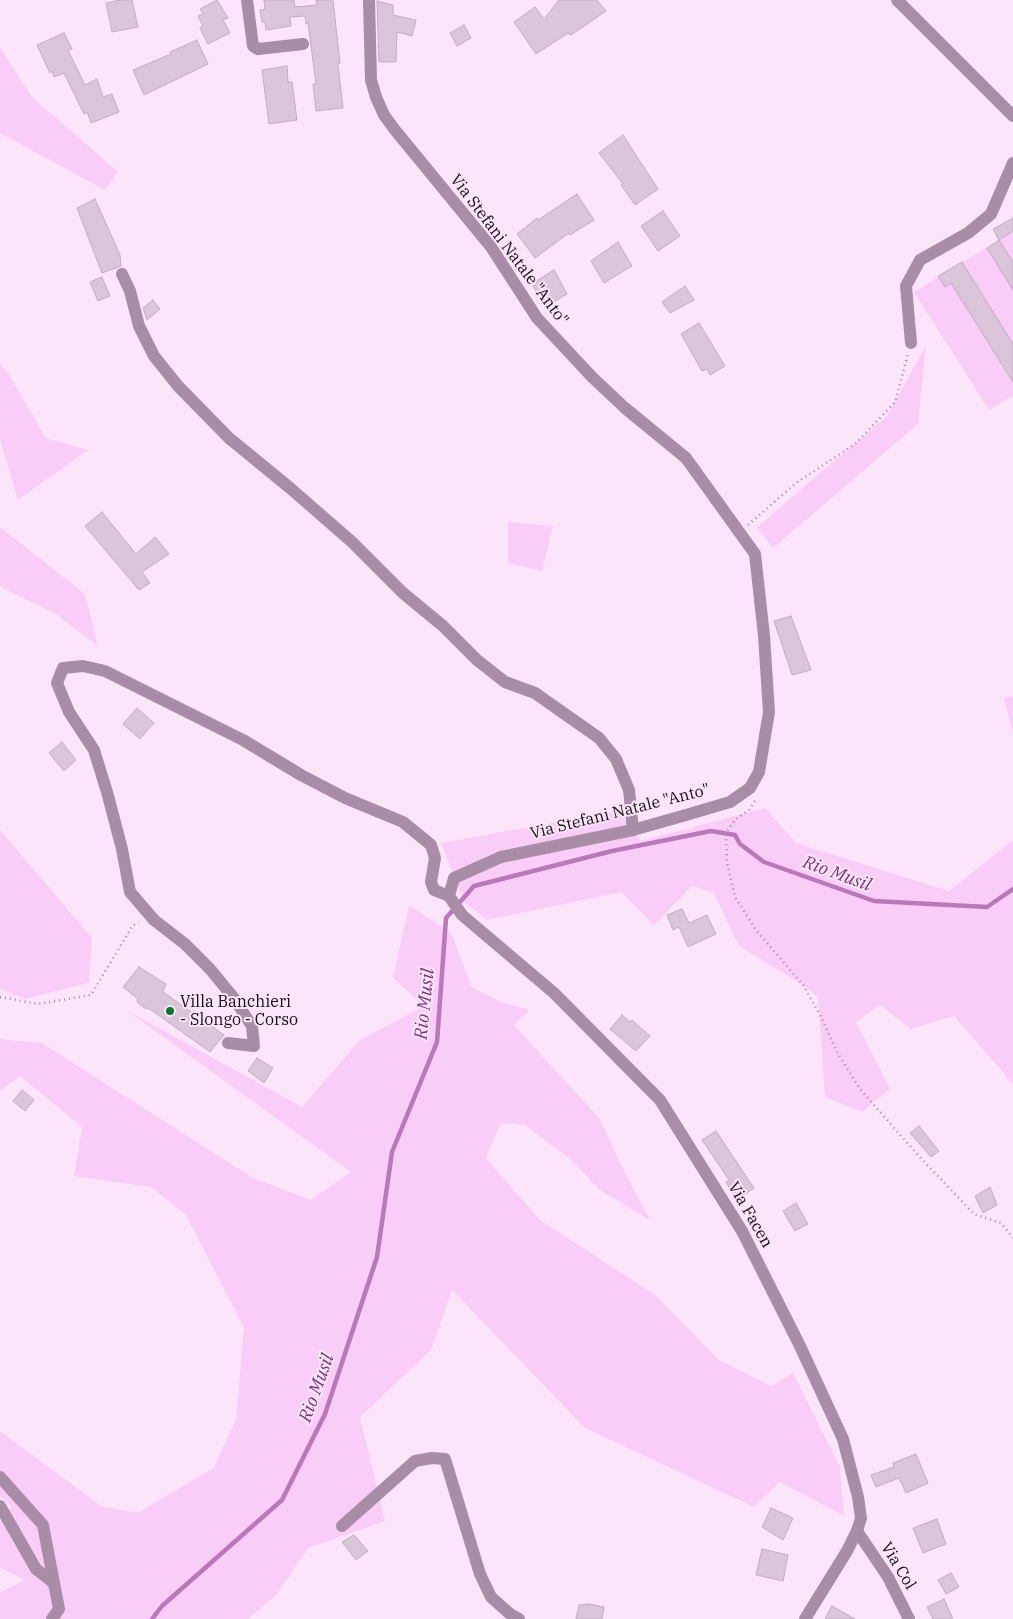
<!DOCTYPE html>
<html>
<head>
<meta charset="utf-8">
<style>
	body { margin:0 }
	canvas { display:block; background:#fce5fb }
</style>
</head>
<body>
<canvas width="1013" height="1619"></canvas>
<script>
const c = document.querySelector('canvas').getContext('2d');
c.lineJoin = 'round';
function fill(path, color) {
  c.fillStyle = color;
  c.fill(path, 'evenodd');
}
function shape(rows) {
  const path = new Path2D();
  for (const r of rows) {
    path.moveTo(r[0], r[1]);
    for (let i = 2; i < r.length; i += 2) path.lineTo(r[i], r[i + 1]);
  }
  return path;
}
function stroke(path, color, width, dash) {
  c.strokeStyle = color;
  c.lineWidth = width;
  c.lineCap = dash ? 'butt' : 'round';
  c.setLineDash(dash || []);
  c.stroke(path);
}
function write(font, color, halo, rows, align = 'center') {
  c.font = font + ' "IBM Plex Serif",serif';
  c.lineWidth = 4;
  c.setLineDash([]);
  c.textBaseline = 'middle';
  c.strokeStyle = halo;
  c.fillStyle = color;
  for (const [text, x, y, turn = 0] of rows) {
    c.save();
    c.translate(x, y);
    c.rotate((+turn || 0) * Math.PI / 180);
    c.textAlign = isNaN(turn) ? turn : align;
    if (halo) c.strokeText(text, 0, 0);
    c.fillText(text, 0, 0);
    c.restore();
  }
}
fill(shape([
	[0,47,31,96,118,172,105,190,0,133],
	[1013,218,1013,396,989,410,914,292,999,240,993,229],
	[926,345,918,424,773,548,757,527,887,416],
	[0,364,10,376,46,438,88,450,18,500,0,440],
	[508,522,553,526,542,571,508,563],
	[0,527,85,594,98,646,54,613,4,589,0,585],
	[1013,696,1013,734,1004,698],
	[765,808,796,843,949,891,1013,840,1013,1084,954,1016,911,1029,880,1005,856,1022,890,1089,862,1112,825,1097,818,997,803,985,739,946,714,893,692,886,654,925,621,892,487,920,464,902,441,843,618,811,641,841],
	[0,830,92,938,89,983,25,999,0,989],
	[409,905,451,933,472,987,501,1002,529,1010,514,1025,600,1119,622,1167,650,1220,600,1190,570,1159,525,1125,501,1123,486,1158,539,1219,655,1295,719,1360,771,1386,793,1373,840,1467,844,1516,780,1482,754,1507,585,1428,452,1290,431,1350,360,1417,385,1521,308,1548,278,1593,248,1619,0,1619,0,1592,25,1580,0,1568,0,1522,12,1507,0,1497,0,1431,101,1506,137,1513,214,1468,236,1419,244,1328,186,1215,151,1187,74,1176,82,1127,20,1076,0,1091,0,1039,42,1043,253,1178,311,1200,351,1172,126,1010,302,1107,360,1040,424,1006,393,978]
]), '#facdf8');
stroke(shape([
	[152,1619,162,1606,282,1500,325,1414,377,1257,392,1152,437,1042,446,918,474,886,612,851,711,831,735,835,740,844,764,862,874,901,987,907,1013,889]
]), '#b978b8', 4.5);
const building = shape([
	[120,0,132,0,138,27,112,32,106,3,120,0],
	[217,0,228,18,223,20,230,33,208,44,200,28,203,26,198,16,203,14,200,9,217,0],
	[264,0,294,0,295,7,317,5,316,0,333,0,340,63,338,64,343,108,316,111,313,84,316,84,308,23,306,24,305,16,290,17,291,26,266,30,265,22,262,22,260,10,265,9,264,0],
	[559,0,597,0,606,11,571,35,568,33,536,54,514,22,535,7,544,19,559,0],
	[377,1,393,5,393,15,416,20,412,36,397,32,396,62,379,62,377,1],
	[464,25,471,38,457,46,450,33,464,25],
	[64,33,72,49,68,50,85,85,97,79,103,97,112,94,119,112,91,123,87,112,84,114,64,73,54,77,52,71,50,73,37,45,64,33],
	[197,40,208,64,144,95,133,70,171,54,170,52,197,40],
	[287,66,288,82,292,82,297,120,269,124,262,70,287,66],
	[623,135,658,189,635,205,621,185,623,184,599,153,623,135],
	[577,194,594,220,570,235,569,233,535,258,517,234,537,218,538,220,577,194],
	[95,199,120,255,121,266,102,273,77,208,95,199],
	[663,211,680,236,658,251,641,226,663,211],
	[1013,218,1013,231,999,240,993,229,1013,218],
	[999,240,1013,262,1013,290,987,248,999,240],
	[618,242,632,266,604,283,591,261,618,242],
	[962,262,1013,344,1013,382,951,283,945,287,938,276,962,262],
	[554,270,567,294,545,307,533,286,536,285,536,281,554,270],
	[102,277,110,296,98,301,90,282,102,277],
	[685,286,694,300,670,313,662,302,685,286],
	[153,300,160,309,147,320,143,308,153,300],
	[699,323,725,366,710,375,707,369,702,371,681,334,699,323],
	[102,512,136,554,155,537,169,554,142,572,150,583,139,590,85,526,102,512],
	[791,616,811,670,792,675,774,621,791,616],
	[137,708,154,723,140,739,123,724,137,708],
	[62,742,76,760,64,771,49,753,62,742],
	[682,909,689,923,707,915,716,934,688,947,679,927,673,930,667,915,682,909],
	[139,967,166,984,163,992,224,1035,210,1052,154,1012,147,1008,146,1009,137,1002,138,999,123,987,139,967],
	[622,1015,630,1022,632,1020,650,1036,636,1051,610,1029,622,1015],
	[257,1058,273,1068,264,1083,248,1071,257,1058],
	[22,1090,34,1100,25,1111,13,1101,22,1090],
	[919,1126,939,1151,931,1157,910,1133,919,1126],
	[716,1131,754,1188,737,1200,726,1182,729,1180,702,1140,716,1131],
	[990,1187,997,1205,983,1213,975,1196,990,1187],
	[796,1203,808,1224,795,1231,783,1211,796,1203],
	[916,1454,928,1483,906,1493,899,1478,876,1487,871,1475,894,1467,893,1463,916,1454],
	[771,1508,793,1518,783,1540,762,1527,771,1508],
	[937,1519,946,1544,923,1553,913,1528,937,1519],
	[354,1535,368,1551,356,1560,342,1542,354,1535],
	[762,1549,788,1555,783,1581,756,1575,762,1549],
	[951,1573,959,1587,946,1594,938,1580,951,1573],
	[944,1599,953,1619,933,1619,927,1607,944,1599],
	[589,1604,604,1607,602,1619,576,1619,579,1605,589,1604],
	[832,1606,855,1619,825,1619,832,1606]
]);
fill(building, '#dbc5da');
stroke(building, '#c3adc2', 1);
stroke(shape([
	[748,525,796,483,855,444,895,402,908,354],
	[755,801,749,810,735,820,727,831,726,836,727,863,735,897,756,930,803,985,820,1015,838,1054,860,1089,916,1153,974,1214,1001,1223,1013,1238],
	[0,997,38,1004,91,995,133,925,139,923]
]), '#9e8d9d', 2.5, [1, 4]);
stroke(shape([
	[247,0,253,46,258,49,303,44],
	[122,274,130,291,139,326,154,356,178,386,229,438,290,488,352,542,403,593,443,626,477,660,505,682,535,693,599,738,616,759,629,790,633,830],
	[911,343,906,286,920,260,968,233,991,214,1013,163],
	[228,1043,254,1046,252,1026,233,997,210,969,185,944,154,920,130,892,122,849,107,792,94,750,69,712,57,683,63,668,83,666,105,671,243,740,301,775,345,798,403,822,431,845,435,858,431,882,434,890,449,896],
	[0,1477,43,1525,54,1583],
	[0,1506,36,1569,54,1583,59,1609,52,1619],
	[342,1526,415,1461,432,1458,445,1459,480,1574,491,1597,510,1614,519,1619],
	[857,1531,888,1577,909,1619]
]), '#a98ca8', 12);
stroke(shape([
	[369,0,371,80,376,97,384,115,395,130,491,247,537,318,592,377,625,408,686,458,755,554,764,636,769,712,759,772,750,788,730,802,686,815,633,830,501,857,454,878,449,896,462,915,554,993,660,1100,742,1231,800,1346,843,1439,858,1497,861,1518,857,1531,847,1551,805,1619],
	[897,0,1013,116]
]), '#a98ca8', 12);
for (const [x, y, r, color] of [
	[170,1011,5,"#05762b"]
]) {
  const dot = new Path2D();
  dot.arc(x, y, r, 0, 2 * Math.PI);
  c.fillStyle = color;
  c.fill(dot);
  stroke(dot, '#fce5fb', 2);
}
write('16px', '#160e15', '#fce5fb', [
	["Via Stefani Natale \"Anto\"",509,250,53],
	["Via Stefani Natale \"Anto\"",620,812,-14],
	["Via Facen",750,1215,60],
	["Via Col",898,1566,59]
]);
write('16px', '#160e15', '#fce5fb', [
	["Villa Banchieri",180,1002],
	["- Slongo - Corso",180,1020]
], 'left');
write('italic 18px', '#7d307e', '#fce5fb', [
	["Rio Musil",837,874,20],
	["Rio Musil",425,1004,-84],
	["Rio Musil",317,1388,-70]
]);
</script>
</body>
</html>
